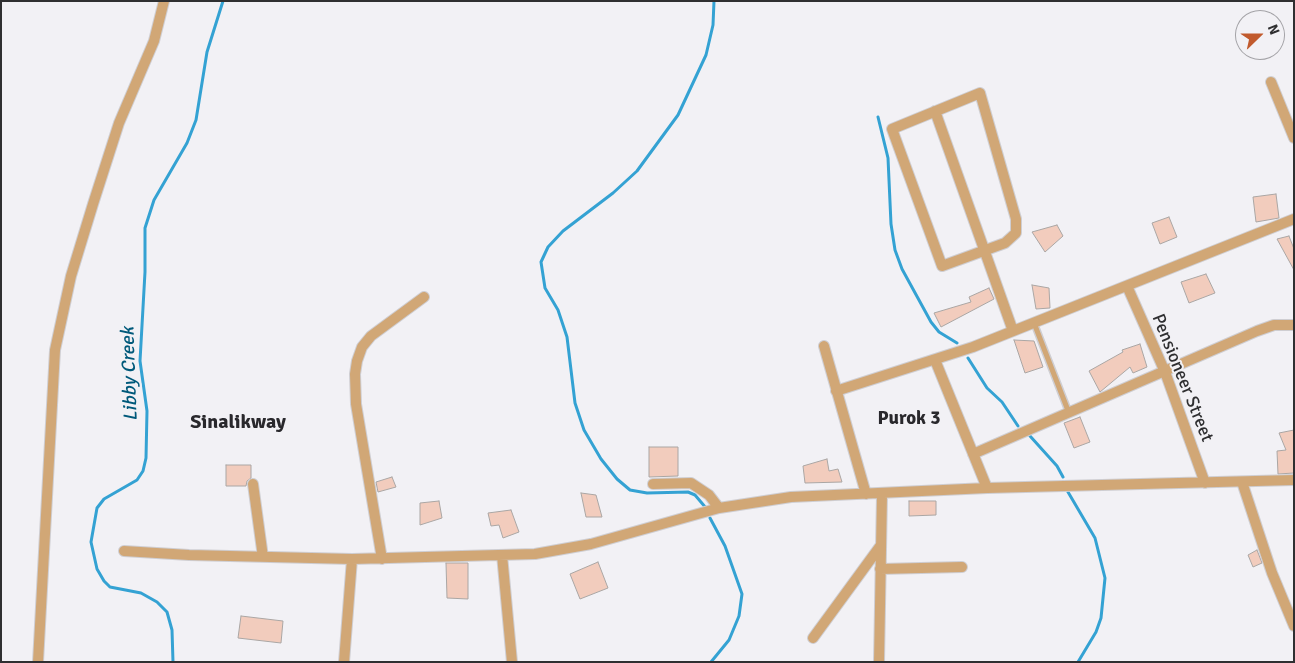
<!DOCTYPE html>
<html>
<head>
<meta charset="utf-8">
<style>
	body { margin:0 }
	#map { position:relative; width:1295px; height:663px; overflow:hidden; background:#f2f1f5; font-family:Signika,sans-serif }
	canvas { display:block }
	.frame { position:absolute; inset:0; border:2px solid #2f2f31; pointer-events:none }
	.north { position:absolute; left:1235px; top:10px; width:50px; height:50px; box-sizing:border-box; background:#f2f1f5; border:1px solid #a4a3a7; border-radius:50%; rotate:68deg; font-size:14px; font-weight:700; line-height:20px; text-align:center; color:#2f2f31 }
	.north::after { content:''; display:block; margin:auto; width:18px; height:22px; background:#c15a2d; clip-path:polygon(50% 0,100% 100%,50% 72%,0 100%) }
</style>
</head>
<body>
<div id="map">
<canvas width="1295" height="663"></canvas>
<div class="frame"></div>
<div class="north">N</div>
</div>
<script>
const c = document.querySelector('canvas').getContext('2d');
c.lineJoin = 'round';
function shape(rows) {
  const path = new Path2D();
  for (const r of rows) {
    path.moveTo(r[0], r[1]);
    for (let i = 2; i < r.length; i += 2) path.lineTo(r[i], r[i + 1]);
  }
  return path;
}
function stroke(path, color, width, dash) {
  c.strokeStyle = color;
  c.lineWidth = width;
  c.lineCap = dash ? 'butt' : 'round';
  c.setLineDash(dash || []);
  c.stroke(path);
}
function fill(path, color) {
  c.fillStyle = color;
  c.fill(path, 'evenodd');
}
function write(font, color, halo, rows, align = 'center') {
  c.font = font + ' Signika,sans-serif';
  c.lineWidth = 4;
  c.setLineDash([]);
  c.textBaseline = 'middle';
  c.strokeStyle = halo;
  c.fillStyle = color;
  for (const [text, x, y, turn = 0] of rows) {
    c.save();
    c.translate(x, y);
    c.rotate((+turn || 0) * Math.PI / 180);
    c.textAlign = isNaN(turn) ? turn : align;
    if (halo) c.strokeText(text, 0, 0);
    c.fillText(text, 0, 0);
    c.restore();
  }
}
stroke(shape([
	[878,117,888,158,891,224,895,250,902,269,931,322,939,332,957,343],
	[968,358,987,388,1002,402,1018,426],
	[1030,436,1057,466,1063,477],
	[1068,492,1095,538,1105,578,1101,618,1096,632,1078,662],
	[706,508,695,495,688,492,647,493,630,490,617,479,601,459,584,430,575,403,567,337,558,310,545,288,541,262,548,247,563,231,613,193,637,171,678,115,706,55,713,25,714,1],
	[710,518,725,546,742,594,739,616,729,640,711,662],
	[173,662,172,630,167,612,157,602,141,593,110,587,104,581,97,569,91,542,97,508,104,499,137,480,143,471,146,458,147,411,140,361,145,272,145,228,154,200,187,143,196,120,207,52,223,1]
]), '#34a2d3', 3);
const building = shape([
	[1276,194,1279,218,1256,222,1253,197,1276,194],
	[1169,217,1177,237,1160,244,1152,223,1169,217],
	[1057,225,1063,236,1045,252,1032,232,1057,225],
	[1289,236,1294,249,1294,270,1277,239,1289,236],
	[1206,274,1215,293,1189,303,1181,282,1206,274],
	[1032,285,1049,288,1050,308,1036,309,1032,285],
	[989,288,994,299,941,327,934,313,971,302,969,297,989,288],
	[1014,340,1034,341,1043,367,1025,373,1014,340],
	[1140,344,1147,367,1133,373,1130,367,1100,392,1089,371,1123,352,1122,350,1140,344],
	[1080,417,1090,442,1074,448,1064,423,1080,417],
	[1294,430,1294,473,1278,474,1277,451,1286,450,1279,433,1294,430],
	[649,447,678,447,678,476,649,477,649,447],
	[827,459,829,471,838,469,842,482,805,483,803,466,827,459],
	[226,465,251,465,251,478,247,481,246,486,226,486,226,465],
	[392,477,396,487,378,492,376,482,392,477],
	[581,493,596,495,602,517,586,517,581,493],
	[439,501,442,518,420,525,420,503,439,501],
	[909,501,936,501,936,515,909,516,909,501],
	[511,510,519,532,503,538,499,525,491,526,488,513,511,510],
	[1257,550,1262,563,1253,567,1248,555,1257,550],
	[598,562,608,588,580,599,570,574,598,562],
	[446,563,468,563,468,599,447,598,446,563],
	[241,616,283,621,281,643,238,638,241,616]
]);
fill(building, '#f2ccbd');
stroke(building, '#aaa6a4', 1);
const lane = shape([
	[1034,323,1069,413]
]);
const street = shape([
	[1271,82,1294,138],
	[980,93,1016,219,1016,233,1005,243,942,266,892,129,980,93],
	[935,111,1013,331],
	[1127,286,1165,372,1205,483],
	[824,346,866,494],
	[935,360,987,488],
	[836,391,973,347,1294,219],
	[973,454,1257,331,1274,325,1294,325],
	[1242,482,1272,573,1294,626],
	[253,484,263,557],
	[653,484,691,483,709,495,719,508],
	[124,551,189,555,352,559,535,554,591,544,719,508,791,497,987,488,1294,480],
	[502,555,512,662],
	[382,559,356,404,355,374,357,361,362,347,371,336,424,297],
	[880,569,962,567],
	[813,638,881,545],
	[38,662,55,350,71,276,93,204,119,123,154,41,164,1],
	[344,662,352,559],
	[879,662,882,494]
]);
stroke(lane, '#cfced2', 8);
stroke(street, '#cfced2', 12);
stroke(lane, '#d1a776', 5);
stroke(street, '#d1a776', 10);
write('18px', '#2f2f31', '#f2f1f5', [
	["Pensioneer Street",1182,378,68]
]);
write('italic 19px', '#00597a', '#f2f1f5', [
	["Libby Creek",130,374,-92]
]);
write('bold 19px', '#29282c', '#f2f1f5', [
	["Purok 3",909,419]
]);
write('bold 20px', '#29282c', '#f2f1f5', [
	["Sinalikway",238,423]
]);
</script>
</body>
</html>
